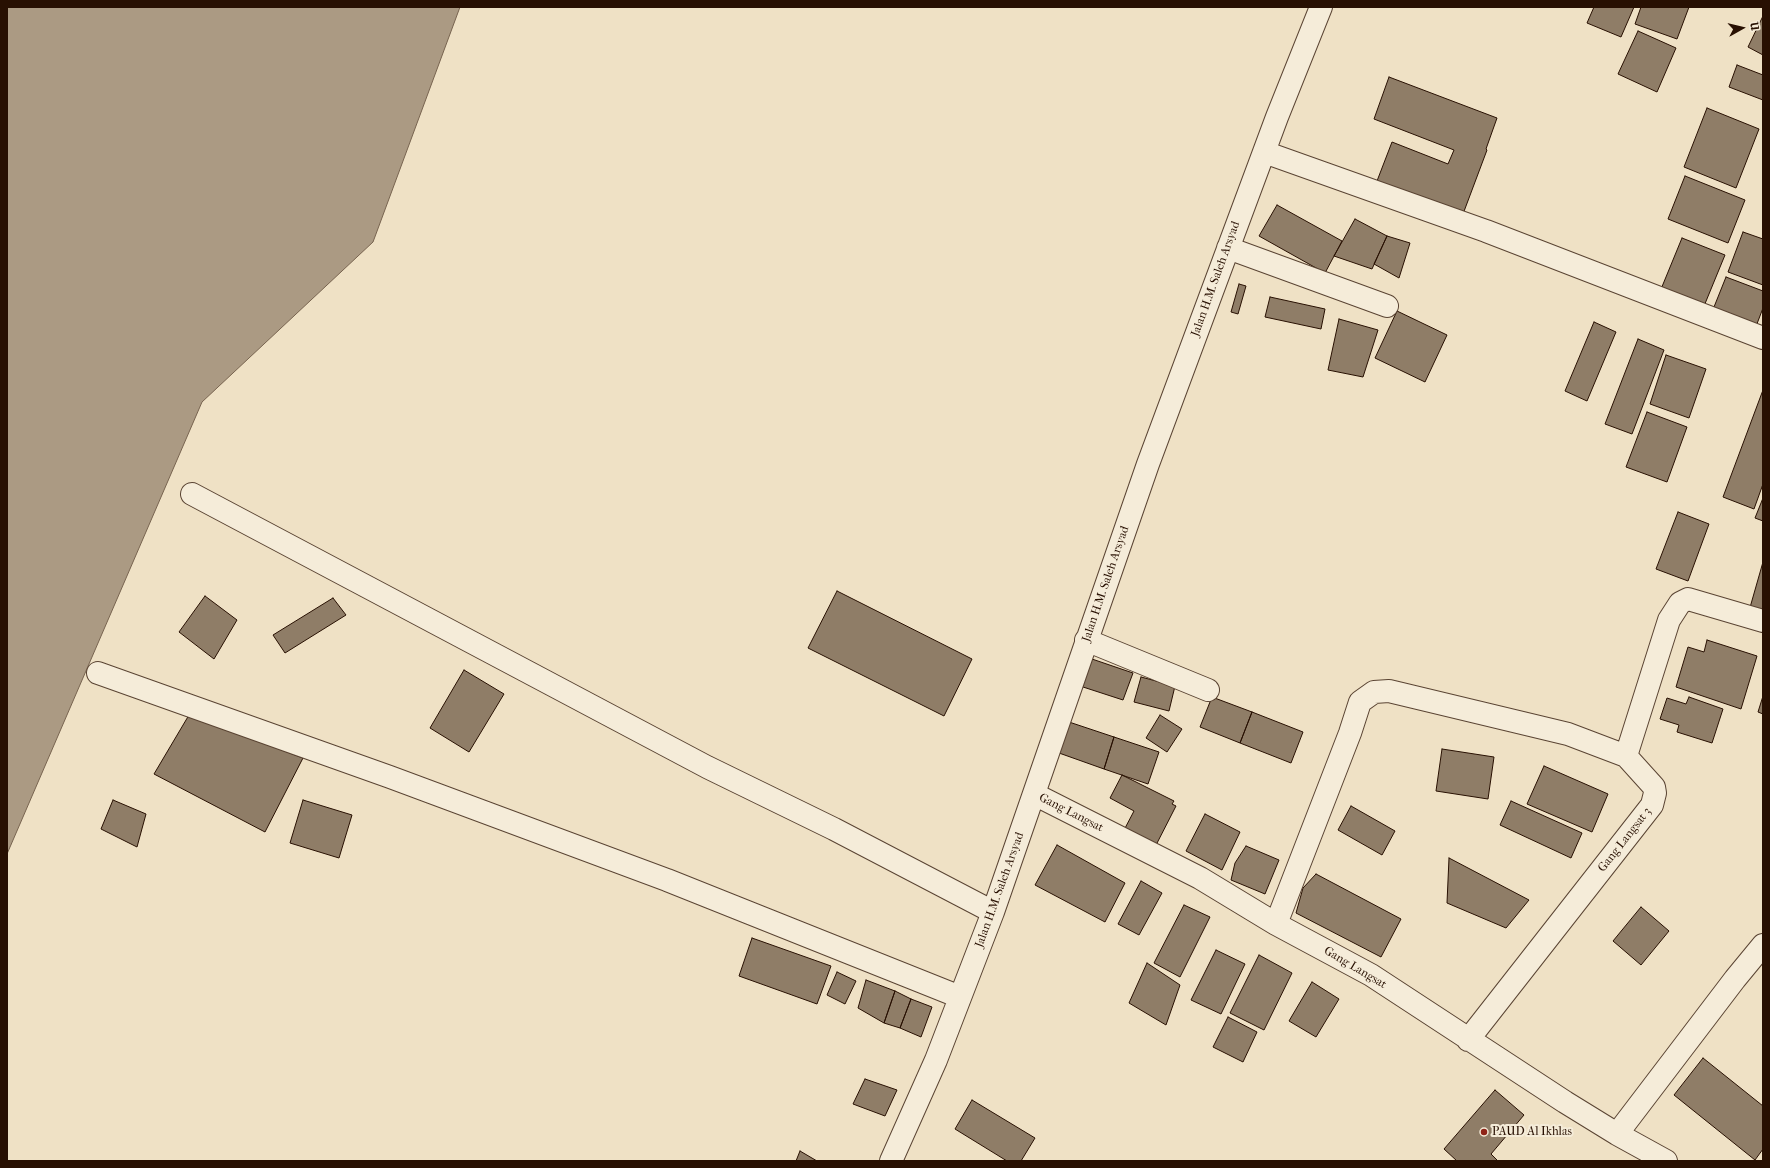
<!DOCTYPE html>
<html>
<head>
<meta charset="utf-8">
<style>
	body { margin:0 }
	#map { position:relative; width:1770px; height:1168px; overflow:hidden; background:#efe1c5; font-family:"IM FELL French Canon",serif }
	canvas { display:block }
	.frame { position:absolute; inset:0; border:8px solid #281002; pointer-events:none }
	.north { position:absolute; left:1722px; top:8px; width:40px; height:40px; -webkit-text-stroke:3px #f5ecd9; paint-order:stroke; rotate:82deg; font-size:11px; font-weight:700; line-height:16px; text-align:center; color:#281002 }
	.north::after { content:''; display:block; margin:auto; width:14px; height:18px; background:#281002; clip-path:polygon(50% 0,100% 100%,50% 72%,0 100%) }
</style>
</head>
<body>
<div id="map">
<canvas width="1770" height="1168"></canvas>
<div class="frame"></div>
<div class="north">U</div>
</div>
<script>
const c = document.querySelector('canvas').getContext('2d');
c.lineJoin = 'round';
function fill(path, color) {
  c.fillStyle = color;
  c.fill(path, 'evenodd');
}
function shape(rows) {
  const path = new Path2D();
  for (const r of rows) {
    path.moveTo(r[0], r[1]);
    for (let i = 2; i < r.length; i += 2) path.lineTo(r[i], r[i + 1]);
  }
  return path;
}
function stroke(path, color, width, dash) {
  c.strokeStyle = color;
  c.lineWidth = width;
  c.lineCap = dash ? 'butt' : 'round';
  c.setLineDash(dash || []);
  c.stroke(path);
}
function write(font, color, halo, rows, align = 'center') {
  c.font = font + ' "IM FELL French Canon",serif';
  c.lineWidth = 4;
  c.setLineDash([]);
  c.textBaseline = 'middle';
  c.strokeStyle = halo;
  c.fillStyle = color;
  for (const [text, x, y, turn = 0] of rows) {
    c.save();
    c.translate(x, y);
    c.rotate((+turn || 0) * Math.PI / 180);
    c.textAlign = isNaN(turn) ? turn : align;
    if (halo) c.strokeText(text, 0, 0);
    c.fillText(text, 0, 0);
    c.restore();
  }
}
const water = shape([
	[7,7,460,7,373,242,202,402,7,854,7,7]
]);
fill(water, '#ab9a83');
stroke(water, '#77634f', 1);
const building = shape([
	[1594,7,1634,7,1621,37,1587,23,1594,7],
	[1641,7,1689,7,1677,39,1635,24,1641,7],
	[1763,16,1763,55,1748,47,1763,16],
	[1638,31,1676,48,1657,92,1618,74,1638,31],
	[1737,65,1763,75,1763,100,1729,87,1737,65],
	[1389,77,1497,118,1486,149,1487,150,1463,214,1377,181,1392,142,1448,164,1454,150,1374,119,1389,77],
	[1707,108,1759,129,1736,188,1684,167,1707,108],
	[1685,176,1745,200,1728,243,1668,219,1685,176],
	[1277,205,1342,241,1325,273,1259,236,1277,205],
	[1355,219,1387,236,1372,269,1334,256,1355,219],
	[1743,232,1763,239,1763,285,1728,272,1743,232],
	[1387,236,1410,243,1399,278,1374,264,1387,236],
	[1682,238,1725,255,1702,311,1659,294,1682,238],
	[1726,277,1763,291,1763,308,1755,329,1712,312,1726,277],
	[1239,284,1246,286,1238,314,1231,312,1239,284],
	[1270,297,1325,309,1321,329,1265,317,1270,297],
	[1397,311,1447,335,1425,382,1375,358,1397,311],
	[1339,319,1378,330,1363,377,1328,370,1339,319],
	[1594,322,1616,332,1587,401,1565,391,1594,322],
	[1638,339,1664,350,1632,434,1605,424,1638,339],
	[1666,355,1706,369,1689,418,1650,404,1666,355],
	[1763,390,1763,484,1754,509,1723,497,1763,390],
	[1647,412,1687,427,1667,482,1626,467,1647,412],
	[1763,498,1763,521,1755,518,1763,498],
	[1678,512,1709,524,1688,581,1656,569,1678,512],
	[1763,562,1763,615,1749,611,1763,562],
	[837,591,972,659,944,716,808,648,837,591],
	[205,596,237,620,214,659,179,632,205,596],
	[333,598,346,615,285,653,273,635,333,598],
	[1707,640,1757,656,1741,709,1676,687,1688,647,1704,652,1707,640],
	[1089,658,1133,673,1123,700,1080,686,1089,658],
	[464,670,504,694,469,752,430,728,464,670],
	[1141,677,1175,686,1169,711,1134,702,1141,677],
	[1763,696,1763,714,1758,712,1763,696],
	[1212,697,1252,712,1240,743,1200,727,1212,697],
	[1689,697,1723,709,1712,743,1677,732,1679,725,1660,719,1667,698,1686,704,1689,697],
	[1252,712,1303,732,1291,763,1240,743,1252,712],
	[189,715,303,758,265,832,154,774,189,715],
	[1160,715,1182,729,1167,752,1146,738,1160,715],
	[1069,722,1114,737,1104,769,1059,753,1069,722],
	[1114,737,1159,752,1148,784,1104,769,1114,737],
	[1442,749,1494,757,1488,799,1436,791,1442,749],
	[1544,766,1608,794,1592,832,1527,804,1544,766],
	[1122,775,1174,801,1172,804,1176,806,1154,849,1123,832,1134,811,1110,798,1122,775],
	[113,800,146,814,137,847,101,829,113,800],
	[303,800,352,815,339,858,290,843,303,800],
	[1511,801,1582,833,1571,858,1500,825,1511,801],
	[1351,806,1395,831,1382,855,1338,830,1351,806],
	[1205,814,1240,832,1222,870,1186,851,1205,814],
	[1057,845,1125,883,1105,922,1035,885,1057,845],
	[1246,846,1279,860,1265,894,1231,880,1235,863,1246,846],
	[1449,858,1529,900,1506,928,1447,903,1449,858],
	[1316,874,1401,919,1381,957,1296,913,1303,888,1316,874],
	[1141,881,1162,893,1139,935,1118,924,1141,881],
	[1184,905,1210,917,1180,977,1154,963,1184,905],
	[1641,907,1669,931,1641,965,1613,941,1641,907],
	[752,938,831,966,817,1004,739,976,752,938],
	[1216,950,1245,964,1221,1014,1191,1000,1216,950],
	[1259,955,1292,973,1264,1030,1230,1013,1259,955],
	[1147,963,1180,985,1166,1025,1129,1003,1147,963],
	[837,972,856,981,845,1004,827,995,837,972],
	[866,980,895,991,884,1023,858,1008,866,980],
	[1312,982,1339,999,1316,1037,1289,1021,1312,982],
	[895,991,911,999,900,1028,884,1023,895,991],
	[911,999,932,1007,921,1037,900,1028,911,999],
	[1228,1017,1257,1032,1243,1062,1213,1047,1228,1017],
	[1703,1058,1763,1106,1763,1149,1755,1160,1674,1095,1703,1058],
	[865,1079,897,1090,885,1116,853,1104,865,1079],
	[1495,1090,1524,1115,1491,1154,1498,1161,1457,1161,1444,1149,1495,1090],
	[972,1100,1035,1138,1021,1161,1007,1161,955,1129,972,1100],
	[800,1151,817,1161,796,1161,800,1151]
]);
fill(building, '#8f7d67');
stroke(building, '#281002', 1);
const minor = shape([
	[1264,152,1486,231,1763,338],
	[1228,248,1387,306],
	[192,494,707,767,834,829,993,912],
	[1086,640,1208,690],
	[98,673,390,777,667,880,960,997],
	[1626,756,1669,620,1680,603,1688,599,1763,621],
	[1034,794,1200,878,1276,924,1371,975,1565,1102,1617,1134,1666,1161],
	[1276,924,1350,733,1360,702,1374,692,1389,691,1568,734,1626,756,1654,787,1655,793,1652,805,1468,1040],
	[1617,1134,1735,979,1763,945],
	[891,1161,936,1060,993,912,1148,464,1277,117,1321,7]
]);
stroke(minor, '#5a4433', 24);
stroke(minor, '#f5ecd9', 22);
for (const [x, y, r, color] of [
	[1484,1132,4,"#8f2418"]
]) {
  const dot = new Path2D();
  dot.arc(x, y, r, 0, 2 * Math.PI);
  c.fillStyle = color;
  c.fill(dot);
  stroke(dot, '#f5ecd9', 1.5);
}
write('12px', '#281002', '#f5ecd9', [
	["Jalan H.M. Saleh Arsyad",1216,279,-70],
	["Jalan H.M. Saleh Arsyad",1106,584,-71],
	["Gang Langsat",1071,813,27],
	["Gang Langsat 3",1625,840,-52],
	["Jalan H.M. Saleh Arsyad",1000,890,-70],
	["Gang Langsat",1355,968,31]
]);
write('12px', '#281002', '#f5ecd9', [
	["PAUD Al Ikhlas",1492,1132]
], 'left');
</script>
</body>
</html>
